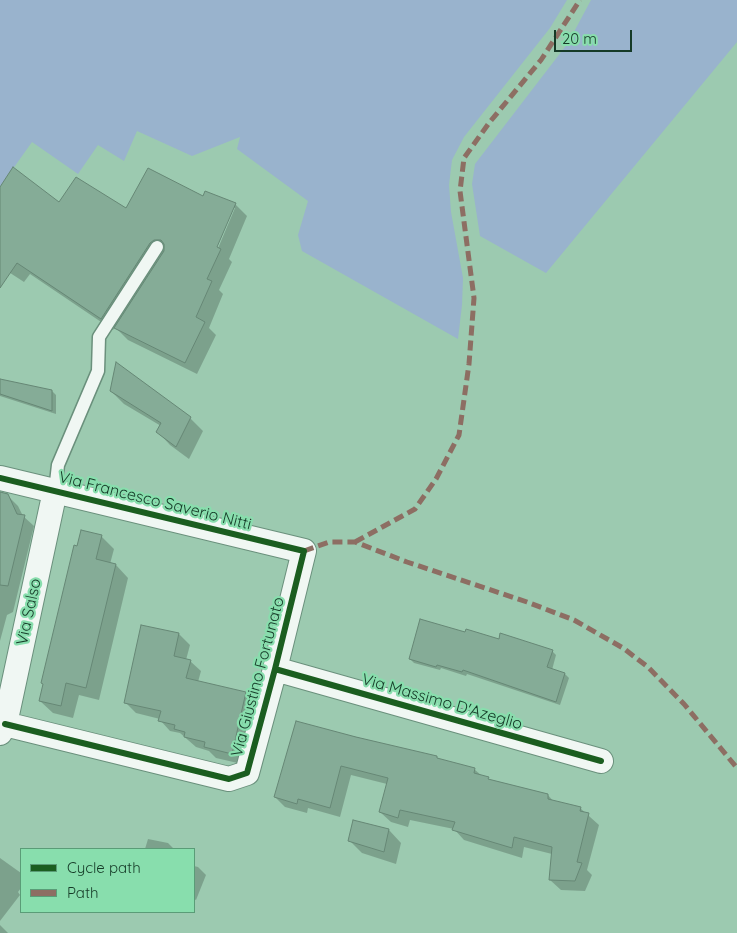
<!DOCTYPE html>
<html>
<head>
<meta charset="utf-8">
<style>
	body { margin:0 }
	#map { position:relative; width:737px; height:933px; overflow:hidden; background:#9ccab0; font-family:Quicksand,sans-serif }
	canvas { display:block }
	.legend { position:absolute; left:20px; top:848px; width:175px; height:65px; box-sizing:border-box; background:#88dead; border:1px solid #5a9c77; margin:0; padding:6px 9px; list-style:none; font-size:15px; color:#153a27 }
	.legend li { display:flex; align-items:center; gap:10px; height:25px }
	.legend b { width:25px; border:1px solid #5a9c77 }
	.scale { position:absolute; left:554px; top:30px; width:78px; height:22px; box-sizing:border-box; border:2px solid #153a27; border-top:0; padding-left:6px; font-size:15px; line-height:18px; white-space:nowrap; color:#153a27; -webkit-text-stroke:4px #88dead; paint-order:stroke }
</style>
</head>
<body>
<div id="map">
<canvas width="737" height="933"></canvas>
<ul class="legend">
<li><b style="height:6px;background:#1b5e20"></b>Cycle path</li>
<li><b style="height:6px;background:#8d6e63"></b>Path</li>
</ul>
<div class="scale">20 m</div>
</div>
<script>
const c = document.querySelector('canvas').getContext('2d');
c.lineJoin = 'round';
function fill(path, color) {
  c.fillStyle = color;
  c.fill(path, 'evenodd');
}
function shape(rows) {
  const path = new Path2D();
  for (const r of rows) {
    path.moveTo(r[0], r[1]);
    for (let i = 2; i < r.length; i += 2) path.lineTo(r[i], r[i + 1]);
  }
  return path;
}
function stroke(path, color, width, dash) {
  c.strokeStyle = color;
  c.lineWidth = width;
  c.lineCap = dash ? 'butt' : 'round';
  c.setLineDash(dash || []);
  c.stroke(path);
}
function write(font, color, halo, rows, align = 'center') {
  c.font = font + ' Quicksand,sans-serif';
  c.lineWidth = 4.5;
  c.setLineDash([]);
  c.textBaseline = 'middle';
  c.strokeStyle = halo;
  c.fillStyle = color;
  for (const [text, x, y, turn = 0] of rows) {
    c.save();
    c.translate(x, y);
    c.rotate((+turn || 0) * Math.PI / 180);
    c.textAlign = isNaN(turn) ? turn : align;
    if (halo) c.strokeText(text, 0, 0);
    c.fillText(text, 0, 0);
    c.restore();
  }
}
fill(shape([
	[0,0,567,0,550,28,464,137,452,160,449,185,451,212,463,278,462,305,458,339,302,251,298,235,308,201,237,149,240,137,192,156,137,131,124,161,98,145,78,174,32,142,0,187],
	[591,0,737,0,737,42,546,273,480,236,472,184,475,164,568,43]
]), '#99b3cd');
fill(shape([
	[0,190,59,203,127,210,204,197,235,204,247,216,229,259,232,262,219,290,223,294,209,328,216,335,197,374,128,340,115,327,113,330,30,274,24,282,4,269,0,275],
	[232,208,235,208,216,253,214,252],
	[117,365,190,418,203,431,189,459,170,445,158,432,161,426,124,404,111,391],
	[0,380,52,391,56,395,56,414,0,396],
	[0,495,8,496,18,506,23,516,34,526,13,612,7,615,0,641],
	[101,536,114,549,110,564,116,565,128,578,99,700,79,695,73,718,53,713,40,701,78,548],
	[142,626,179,634,190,645,186,660,190,661,201,671,198,682,245,693,256,704,242,764,216,758,209,751,196,747,180,733,170,731,160,720,160,719,136,713,125,702],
	[466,633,552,651,556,655,552,670,565,674,569,678,560,705,467,674,466,676,441,668,440,670,414,663,410,659],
	[296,722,436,757,439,760,474,769,482,776,490,781,548,795,554,802,580,808,599,825,587,870,592,875,585,891,561,890,550,880,552,854,524,847,522,858,464,840,454,829,410,820,408,827,391,822,380,812,387,784,351,775,340,817,308,808,307,813,285,807,275,797],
	[389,830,401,843,396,864,362,853,349,840],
	[148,839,168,843,174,849,145,849],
	[0,858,21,873,21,888,18,892,20,895,0,921],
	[194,866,198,867,206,875,196,900,194,899],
	[0,925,8,933,0,933]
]), '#0003');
const building = shape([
	[13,167,59,202,76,177,126,208,148,168,203,196,205,191,236,203,217,247,221,249,207,279,212,281,196,317,205,322,185,363,114,328,164,251,164,244,161,240,154,240,150,243,101,319,17,263,0,288,0,187,13,167],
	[116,362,191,417,176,447,156,432,161,423,110,391,116,362],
	[0,379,52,390,52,411,0,394,0,379],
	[0,492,8,494,17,514,25,515,8,586,0,585,0,492],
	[81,530,102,535,96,559,116,564,86,688,66,683,61,706,39,701,43,684,41,683,74,545,77,546,81,530],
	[420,619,465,632,466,629,499,639,500,633,553,650,547,667,565,673,556,702,463,670,462,672,437,665,436,667,409,659,420,619],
	[141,625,179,633,174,656,191,660,186,678,246,692,232,754,204,747,205,742,184,737,185,732,174,729,175,725,158,721,161,711,124,703,141,625],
	[296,721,356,737,437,756,437,758,475,768,474,773,489,777,488,779,548,794,548,799,581,807,580,811,589,813,577,862,582,863,575,881,549,880,552,847,514,837,512,848,452,830,455,822,400,810,398,818,379,812,388,778,341,766,330,808,298,799,297,804,274,797,296,721],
	[353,820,389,829,384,852,348,841,353,820]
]);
fill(building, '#85ac97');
stroke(building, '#668775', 1);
const service = shape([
	[55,491,58,465,98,371,99,337,157,247]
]);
const minor = shape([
	[0,478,304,551,275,669,247,773,229,779,5,724],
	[275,669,601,761],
	[0,733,5,724,55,491]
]);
stroke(service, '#6a907c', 15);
stroke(minor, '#6a907c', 26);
stroke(service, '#f0f7f3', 12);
stroke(minor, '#f0f7f3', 24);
stroke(shape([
	[355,542,415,509,436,479,459,435,469,364,474,298,460,191,464,158,489,123,541,60,580,0],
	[304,551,329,542,355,542,407,562,527,602,574,620,623,648,648,667,684,704,737,768]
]), '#8d6e63', 5, [10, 5]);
stroke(shape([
	[0,478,304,551,275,669,247,773,229,779,5,724],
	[275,669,601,761]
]), '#1b5e20', 6);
write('16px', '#153a27', '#88dead', [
	["Via Francesco Saverio Nitti",155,501,14],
	["Via Salso",29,612,-78],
	["Via Giustino Fortunato",258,677,-75],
	["Via Massimo D'Azeglio",442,702,16]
]);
</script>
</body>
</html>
